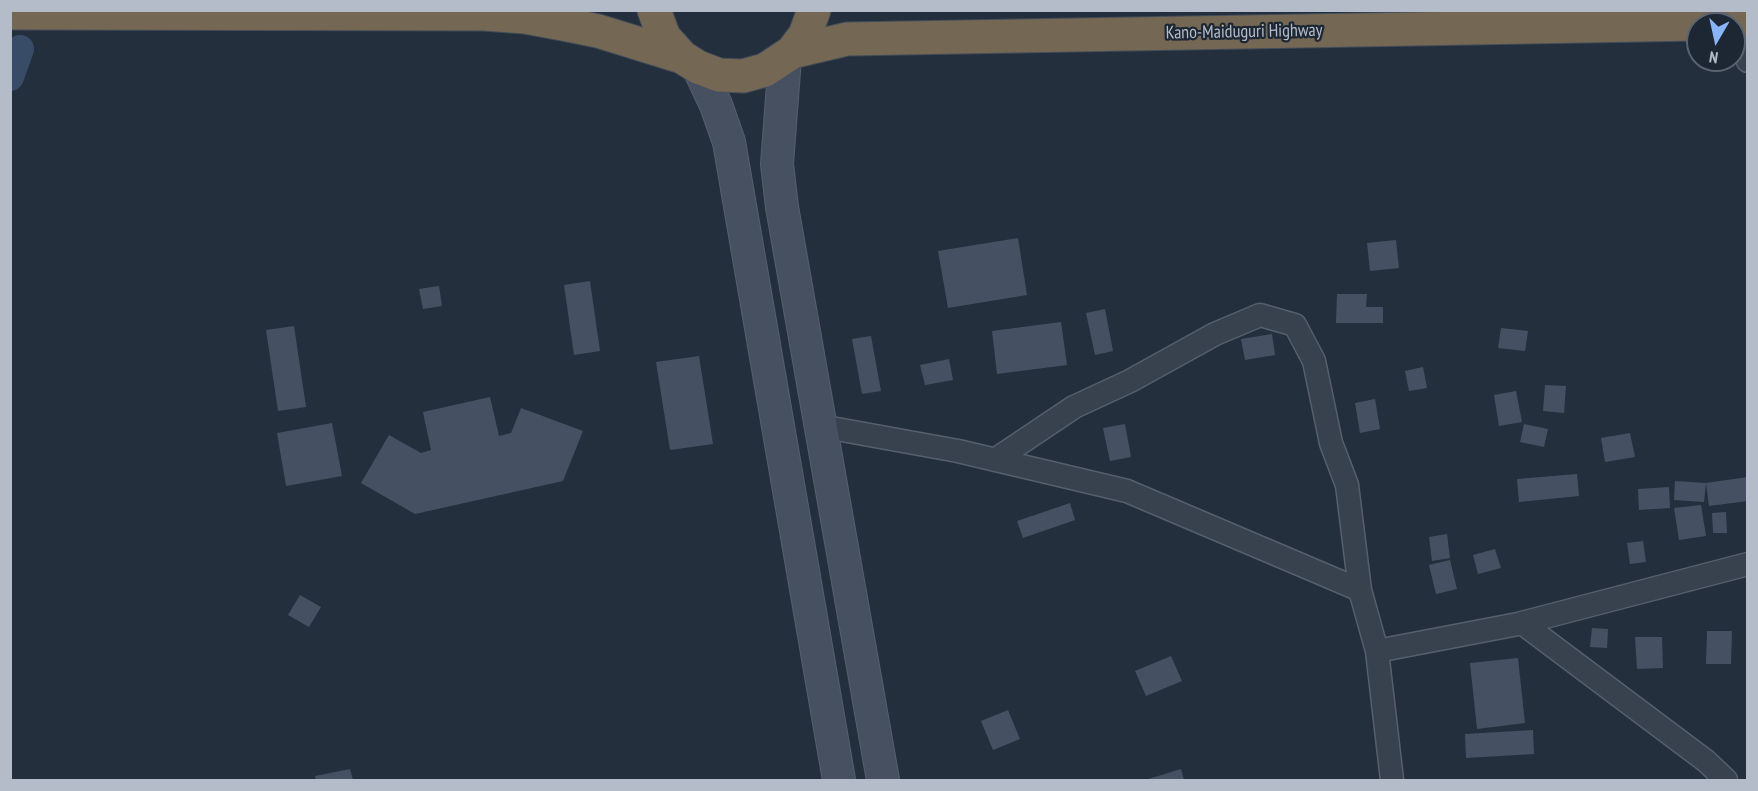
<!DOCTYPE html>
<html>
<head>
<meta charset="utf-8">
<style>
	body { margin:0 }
	#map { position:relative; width:1758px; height:791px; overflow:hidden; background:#242f3e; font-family:"PT Sans Narrow",sans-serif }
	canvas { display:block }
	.frame { position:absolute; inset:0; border:12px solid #b4bcc9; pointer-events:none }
	.north { position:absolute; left:1686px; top:12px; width:60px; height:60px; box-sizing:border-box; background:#1d2633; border:2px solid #59626f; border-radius:50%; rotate:189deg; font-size:16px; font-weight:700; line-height:24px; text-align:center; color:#b4bcc9 }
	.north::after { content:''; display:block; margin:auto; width:21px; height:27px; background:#8ab4f8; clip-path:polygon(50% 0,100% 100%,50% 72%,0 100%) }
</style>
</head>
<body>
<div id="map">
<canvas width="1758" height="791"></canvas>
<div class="frame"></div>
<div class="north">N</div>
</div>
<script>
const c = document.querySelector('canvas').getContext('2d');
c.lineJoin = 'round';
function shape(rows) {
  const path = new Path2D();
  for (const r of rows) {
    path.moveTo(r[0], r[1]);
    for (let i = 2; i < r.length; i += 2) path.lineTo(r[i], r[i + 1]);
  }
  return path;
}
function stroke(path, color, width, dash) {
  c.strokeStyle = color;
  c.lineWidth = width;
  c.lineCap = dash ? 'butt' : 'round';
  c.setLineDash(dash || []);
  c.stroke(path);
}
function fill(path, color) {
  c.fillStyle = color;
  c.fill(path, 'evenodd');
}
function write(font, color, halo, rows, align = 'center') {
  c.font = font + ' "PT Sans Narrow",sans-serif';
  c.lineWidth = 4.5;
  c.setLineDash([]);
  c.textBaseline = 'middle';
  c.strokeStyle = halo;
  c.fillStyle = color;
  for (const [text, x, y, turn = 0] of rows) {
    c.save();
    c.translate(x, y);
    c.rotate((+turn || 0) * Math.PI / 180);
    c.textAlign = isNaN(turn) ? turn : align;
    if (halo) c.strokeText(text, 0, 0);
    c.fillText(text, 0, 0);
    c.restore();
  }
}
stroke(shape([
	[10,77,20,49]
]), '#394c67', 28);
fill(shape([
	[1018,238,1027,295,948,308,938,251],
	[1396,240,1399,268,1370,271,1367,243],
	[590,281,600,351,574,355,564,285],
	[439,286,442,306,423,309,419,289],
	[1337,294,1367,294,1366,307,1383,307,1383,323,1336,323],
	[1105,309,1113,351,1095,355,1086,313],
	[1061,322,1067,365,997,374,992,331],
	[294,326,306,407,278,411,266,330],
	[1501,328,1528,331,1525,351,1498,348],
	[1272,334,1275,355,1245,360,1241,339],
	[871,336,881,391,862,394,852,339],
	[699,356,713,444,670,450,656,362],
	[949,359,953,380,925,385,920,365],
	[1423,367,1427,388,1409,391,1405,371],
	[1545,385,1566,386,1564,413,1543,411],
	[1516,391,1522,422,1499,426,1494,395],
	[490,397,499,436,511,433,521,408,583,431,563,481,415,514,361,483,389,435,421,453,431,450,423,412],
	[1375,399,1380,429,1360,433,1355,403],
	[332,423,342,476,286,486,277,433],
	[1125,424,1131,457,1110,461,1103,428],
	[1524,424,1548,429,1544,447,1520,442],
	[1630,433,1635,457,1605,462,1601,438],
	[1577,474,1579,496,1519,502,1517,479],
	[1748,477,1748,501,1709,506,1706,483],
	[1675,481,1706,483,1704,502,1674,500],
	[1669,487,1670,508,1639,510,1638,489],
	[1070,503,1075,520,1023,538,1017,521],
	[1701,505,1706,536,1679,540,1674,508],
	[1726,512,1727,533,1713,533,1712,513],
	[1447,534,1450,558,1432,561,1429,537],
	[1643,541,1646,562,1630,564,1627,543],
	[1495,549,1501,568,1478,574,1473,555],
	[1450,560,1457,589,1436,594,1429,565],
	[300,595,321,607,309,627,288,615],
	[1592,628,1608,629,1607,648,1590,647],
	[1707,631,1732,631,1731,664,1706,664],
	[1635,637,1662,637,1663,668,1637,669],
	[1171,656,1182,681,1146,696,1135,671],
	[1518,658,1525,723,1477,729,1470,663],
	[1008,710,1020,739,993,750,981,721],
	[1533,730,1534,754,1466,758,1465,734],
	[350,769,353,780,316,780,315,776],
	[1181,769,1184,780,1145,780]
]), '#455162');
const street = shape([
	[1746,23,1748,61],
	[820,426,958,451,1127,491,1360,590],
	[995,460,1074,407,1130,381,1215,334,1260,315,1295,325,1314,361,1331,443,1347,485,1360,590,1377,651,1392,780],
	[1522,623,1706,761,1726,780],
	[1377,651,1518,624,1748,564]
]);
const secondary = shape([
	[785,58,777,164,782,207,883,780],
	[698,67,716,105,729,142,839,780]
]);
const highway = shape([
	[654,10,664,37,682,57,698,67,719,75,743,76,765,70,792,52,805,35,814,10],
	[10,13,484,14,525,17,563,24,598,31,682,57],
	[1710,24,1748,23],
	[792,52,847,39,1698,24]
]);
stroke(street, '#565f6c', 25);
stroke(secondary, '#565f6c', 34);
stroke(highway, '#434c59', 35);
stroke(street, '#38414e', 22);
stroke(secondary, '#465061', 32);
stroke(highway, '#746855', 33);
write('18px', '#b4bcc9', '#1d2633', [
	["Kano-Maiduguri Highway",1244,32,-1]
]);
</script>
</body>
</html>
